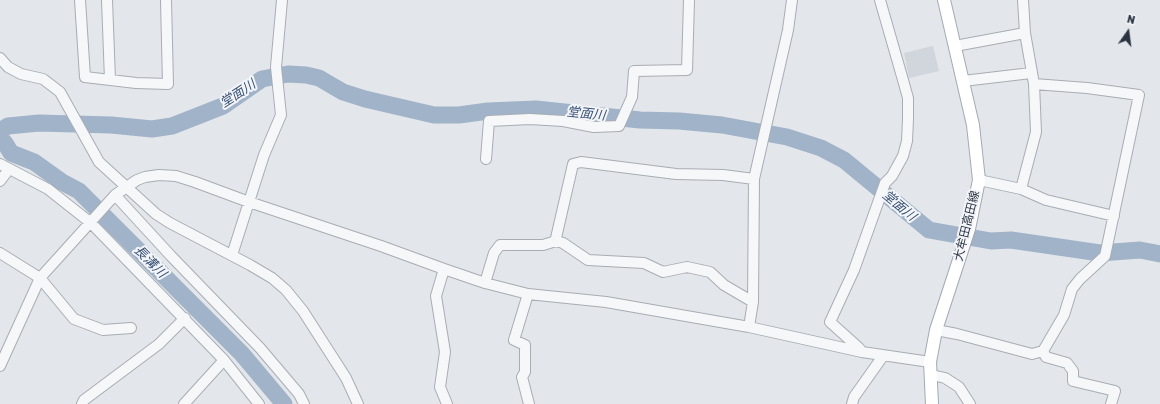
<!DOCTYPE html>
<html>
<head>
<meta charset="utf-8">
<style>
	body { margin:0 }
	#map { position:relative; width:1160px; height:404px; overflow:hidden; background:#e3e6ea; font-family:Rubik,sans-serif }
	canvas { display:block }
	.north { position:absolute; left:1108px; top:12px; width:40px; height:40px; -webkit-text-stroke:3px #f3f5f8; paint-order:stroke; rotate:14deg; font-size:11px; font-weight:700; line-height:16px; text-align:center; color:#2b3342 }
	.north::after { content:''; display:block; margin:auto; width:14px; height:18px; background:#2b3342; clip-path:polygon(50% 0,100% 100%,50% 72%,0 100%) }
</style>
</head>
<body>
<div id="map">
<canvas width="1160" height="404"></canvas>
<div class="north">N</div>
</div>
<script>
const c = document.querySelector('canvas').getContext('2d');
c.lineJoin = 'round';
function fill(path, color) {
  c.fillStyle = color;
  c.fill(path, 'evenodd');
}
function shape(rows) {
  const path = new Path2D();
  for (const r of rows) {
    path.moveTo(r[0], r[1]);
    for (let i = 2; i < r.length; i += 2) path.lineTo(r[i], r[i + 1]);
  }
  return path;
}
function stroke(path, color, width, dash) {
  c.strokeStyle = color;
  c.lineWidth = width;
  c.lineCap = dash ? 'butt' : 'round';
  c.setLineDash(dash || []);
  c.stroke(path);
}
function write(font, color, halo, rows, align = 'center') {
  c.font = font + ' Rubik,"Noto Sans JP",sans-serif';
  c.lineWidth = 4;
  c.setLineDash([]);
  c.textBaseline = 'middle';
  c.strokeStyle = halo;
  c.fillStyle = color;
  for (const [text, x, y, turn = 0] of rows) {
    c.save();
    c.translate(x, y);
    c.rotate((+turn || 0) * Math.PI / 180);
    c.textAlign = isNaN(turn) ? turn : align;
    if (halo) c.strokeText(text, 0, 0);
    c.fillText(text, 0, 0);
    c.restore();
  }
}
fill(shape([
	[933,46,939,71,909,78,904,53]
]), '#d1d5dc');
fill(shape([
	[0,133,19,153,15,162,4,155,4,149,3,145,0,144]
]), '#a0b3c9');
stroke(shape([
	[0,131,8,126,39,123,111,125,152,129,172,126,223,106,262,79,288,74,306,75,319,78,343,92,365,99,434,115,459,115,488,111,536,109,640,120,679,121,722,125,787,137,821,148,844,160,929,230,991,241,1011,240,1100,253,1140,250,1160,254],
	[1,141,5,143,11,153,34,162,62,182,79,191,242,354,284,404]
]), '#a0b3c9', 17);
const minor = shape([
	[80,0,85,77,136,83,168,84,166,0],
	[107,0,110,80],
	[955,46,1025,33],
	[0,58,8,67,21,74,43,79,60,92,99,162,156,214,170,223,250,265,272,278,286,290,303,311,346,378,358,404],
	[963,81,1031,73],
	[486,159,489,121,530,119,563,121,594,127,619,126,632,97,634,71,687,70,689,0],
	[0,164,48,189,91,223,224,360,259,404],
	[979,180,1021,189,1046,200,1114,216],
	[0,181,9,169],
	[1021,189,1036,132,1034,84,1025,33,1023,0],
	[115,195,171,256,260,348,299,394,304,404],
	[556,238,573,164,581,162,676,174,723,175,754,179],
	[0,253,40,278,74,319,103,330,131,328],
	[232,255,264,155,281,115,276,67,282,0],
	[444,269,436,296,445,352,440,387,447,404],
	[485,283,494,253,500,245,543,245,556,241,563,243,588,260,644,263,663,272,687,267,710,272,724,285,753,302],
	[528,294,514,340,525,345,525,372,522,377,529,404],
	[749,327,753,302,754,179,788,30,792,0],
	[936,330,957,334,1032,354,1043,351,1064,315,1072,289,1080,279,1105,256,1139,95,1087,88,1034,84],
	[1043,351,1046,357,1067,363,1073,371,1073,381,1115,391,1111,404],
	[862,352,859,348,830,322,854,270,885,183,892,176,903,156,907,141,908,119,908,98,903,80,880,0],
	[0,366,40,278,115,195,137,180,145,177,159,175,176,176,195,182,249,202,381,246,444,269,485,283,528,294,606,302,749,327,862,352,930,362],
	[932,375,945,378,959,387,970,404],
	[82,404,84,400,159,344,185,318],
	[184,404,224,360],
	[852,404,854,397,883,356]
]);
const major = shape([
	[932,404,930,362,936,330,969,229,979,180,973,125,944,0]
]);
stroke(minor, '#a8adb4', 12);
stroke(major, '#a3aab6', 14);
stroke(minor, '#f6f7f9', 10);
stroke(major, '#fff', 12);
write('12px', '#2b3342', '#f3f5f8', [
	["大牟田高田線",967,226,-76]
]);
write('italic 13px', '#375174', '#f3f5f8', [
	["堂面川",238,94,-33],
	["堂面川",586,114,6],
	["堂面川",899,206,40],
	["長溝川",150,262,45]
]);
</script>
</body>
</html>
